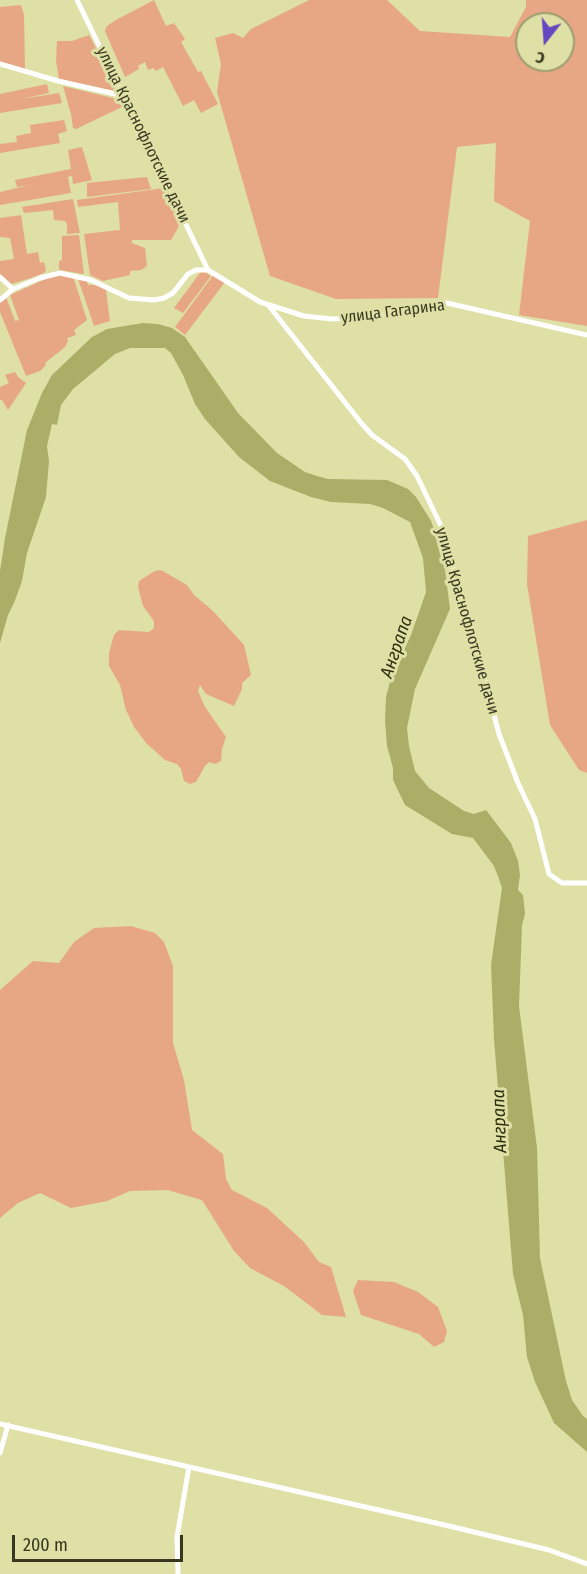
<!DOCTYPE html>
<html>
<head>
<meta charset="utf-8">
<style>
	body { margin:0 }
	#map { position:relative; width:587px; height:1574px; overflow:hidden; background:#dee0a5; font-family:"Fira Sans Condensed",sans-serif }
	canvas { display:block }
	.north { position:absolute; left:515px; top:12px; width:60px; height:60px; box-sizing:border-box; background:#dee0a5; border:2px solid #9c9d70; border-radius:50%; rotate:197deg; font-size:16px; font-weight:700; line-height:24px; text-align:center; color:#383820 }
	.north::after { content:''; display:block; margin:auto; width:21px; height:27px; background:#6548c1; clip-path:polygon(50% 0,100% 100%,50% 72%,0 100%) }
	.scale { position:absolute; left:12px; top:1535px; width:171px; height:27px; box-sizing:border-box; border:3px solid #383820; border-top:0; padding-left:8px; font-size:18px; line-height:21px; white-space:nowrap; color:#383820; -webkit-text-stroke:4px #dee0a5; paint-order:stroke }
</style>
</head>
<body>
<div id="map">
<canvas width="587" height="1574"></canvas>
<div class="north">С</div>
<div class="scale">200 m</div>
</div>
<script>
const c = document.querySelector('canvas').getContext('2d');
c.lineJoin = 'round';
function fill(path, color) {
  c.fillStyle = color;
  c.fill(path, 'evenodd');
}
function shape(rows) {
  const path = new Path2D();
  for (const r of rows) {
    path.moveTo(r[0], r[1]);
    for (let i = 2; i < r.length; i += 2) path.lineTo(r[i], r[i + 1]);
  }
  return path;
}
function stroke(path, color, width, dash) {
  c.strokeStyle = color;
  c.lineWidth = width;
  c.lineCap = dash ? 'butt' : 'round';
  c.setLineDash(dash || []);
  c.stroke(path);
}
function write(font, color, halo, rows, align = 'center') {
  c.font = font + ' "Fira Sans Condensed",sans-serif';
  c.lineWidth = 6;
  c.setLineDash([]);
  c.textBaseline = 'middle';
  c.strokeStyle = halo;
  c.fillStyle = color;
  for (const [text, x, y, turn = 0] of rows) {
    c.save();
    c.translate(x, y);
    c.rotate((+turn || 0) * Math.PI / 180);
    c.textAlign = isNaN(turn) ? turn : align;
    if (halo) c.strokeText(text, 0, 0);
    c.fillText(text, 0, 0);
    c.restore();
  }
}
fill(shape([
	[154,0,166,26,174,23,185,39,181,42,198,72,201,71,218,104,201,113,194,100,183,106,163,67,156,71,153,68,148,70,145,62,138,66,139,69,125,77,105,31,107,26,116,20],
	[309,0,387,0,420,31,510,37,526,7,526,0,587,0,587,326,519,315,530,221,494,201,496,143,457,147,438,298,336,299,270,276,217,92,221,64,215,38,233,33,243,38,251,29],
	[527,24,563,24,563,60,527,60],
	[21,5,24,15,25,69,11,65,11,63,10,65,0,62,0,7],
	[89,35,116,86,115,91,59,79,56,61,57,41,72,41],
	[47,84,49,93,21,99,59,93,62,103,0,113,0,94],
	[63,86,121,100,124,106,76,129,73,128,71,114],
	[64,120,67,131,58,134,60,143,0,153,0,144,17,142,16,136,31,133,30,125],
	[82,147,92,180,73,184,72,176,68,177,71,193,0,205,0,192,30,185,17,187,15,180,71,169,68,150],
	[147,177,151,189,87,197,87,183],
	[164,188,173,202,179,226,171,240,132,240,132,243,145,248,147,266,141,270,130,271,130,275,103,281,90,275,84,234,120,230,118,202,78,207,77,200],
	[73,199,80,233,67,234,67,224,65,221,54,220,53,210,24,213,22,207],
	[21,215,27,254,38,252,40,263,44,262,46,270,44,273,31,278,11,284,0,274,0,261,14,259,10,238,0,237,0,218],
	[79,235,84,274,59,270,59,261,62,260,62,236],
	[202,270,211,276,183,313,174,308],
	[69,274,73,276,87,320,74,330,76,335,67,338,68,341,65,347,45,363,46,365,40,371,26,376,0,312,0,302,6,297,15,321,19,320,10,295,52,276],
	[214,274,225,282,185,335,175,327],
	[77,276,86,279,88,285,95,285,106,290,110,321,94,326],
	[15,372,18,377,26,383,8,410,2,400,0,400,0,387,9,383,5,375],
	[587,520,587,773,579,770,550,725,527,584,528,536],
	[161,570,187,585,194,595,212,610,244,645,251,675,242,683,242,689,234,706,206,694,200,685,198,691,205,707,226,737,222,749,221,761,215,764,209,762,205,766,196,782,190,784,184,781,181,769,177,764,165,760,146,743,134,727,126,710,120,685,109,666,109,653,114,635,119,630,149,632,154,628,154,621,143,606,138,587,139,581,155,571],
	[131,926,155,933,164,942,173,966,173,1043,184,1080,192,1130,223,1154,226,1179,232,1190,267,1208,304,1242,319,1262,331,1267,346,1317,322,1315,284,1286,250,1268,234,1251,202,1200,167,1190,130,1191,107,1201,71,1208,40,1193,18,1203,0,1218,0,990,33,961,59,963,74,942,94,928],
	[358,1280,394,1282,418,1292,438,1307,447,1331,444,1342,434,1347,419,1334,361,1315,353,1291]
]), '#e7a785');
fill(shape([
	[143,323,158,324,172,328,185,337,238,413,277,453,305,472,317,476,328,479,387,480,408,489,416,497,431,521,443,553,450,609,415,689,407,728,409,746,415,771,429,788,464,811,474,814,486,810,511,843,518,861,520,875,518,890,523,895,525,914,522,925,519,1006,537,1148,540,1258,566,1381,572,1400,583,1416,587,1419,587,1452,554,1423,535,1382,527,1357,523,1315,513,1274,494,1039,491,965,502,888,499,879,494,866,473,838,452,834,405,805,393,780,393,768,387,746,385,721,386,697,391,678,411,635,426,592,423,558,410,522,383,508,370,504,331,502,311,497,270,481,239,457,205,419,195,404,183,375,171,353,165,348,130,348,115,354,73,389,61,405,57,425,52,424,47,446,49,461,46,497,27,553,22,581,14,603,8,615,0,643,0,571,5,538,27,430,42,393,52,375,92,337,107,329]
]), '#acad66');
stroke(shape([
	[77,0,208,270],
	[0,64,58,81,124,96],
	[0,277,13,289],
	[0,300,13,289,40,278,60,273,91,280,129,298,154,300,164,298,173,293,188,274,196,270,208,270,260,302,304,316,332,319,366,318,447,303,587,335],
	[269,306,362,424,372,435,405,459,417,476,444,532,465,615,473,636,499,734,518,783,535,819,549,874,562,883,587,883],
	[0,1424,449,1526,549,1550,587,1564],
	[0,1453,8,1425],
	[178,1574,177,1537,189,1467]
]), '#fff', 5);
write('16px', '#383820', '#dee0a5', [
	["улица Краснофлотские дачи",143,135,64],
	["улица Гагарина",393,312,-7],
	["улица Краснофлотские дачи",467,621,74]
]);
write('italic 18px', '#2e2e0e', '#dee0a5', [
	["Анграпа",397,647,-71],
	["Анграпа",500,1121,-92]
]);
</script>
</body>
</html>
